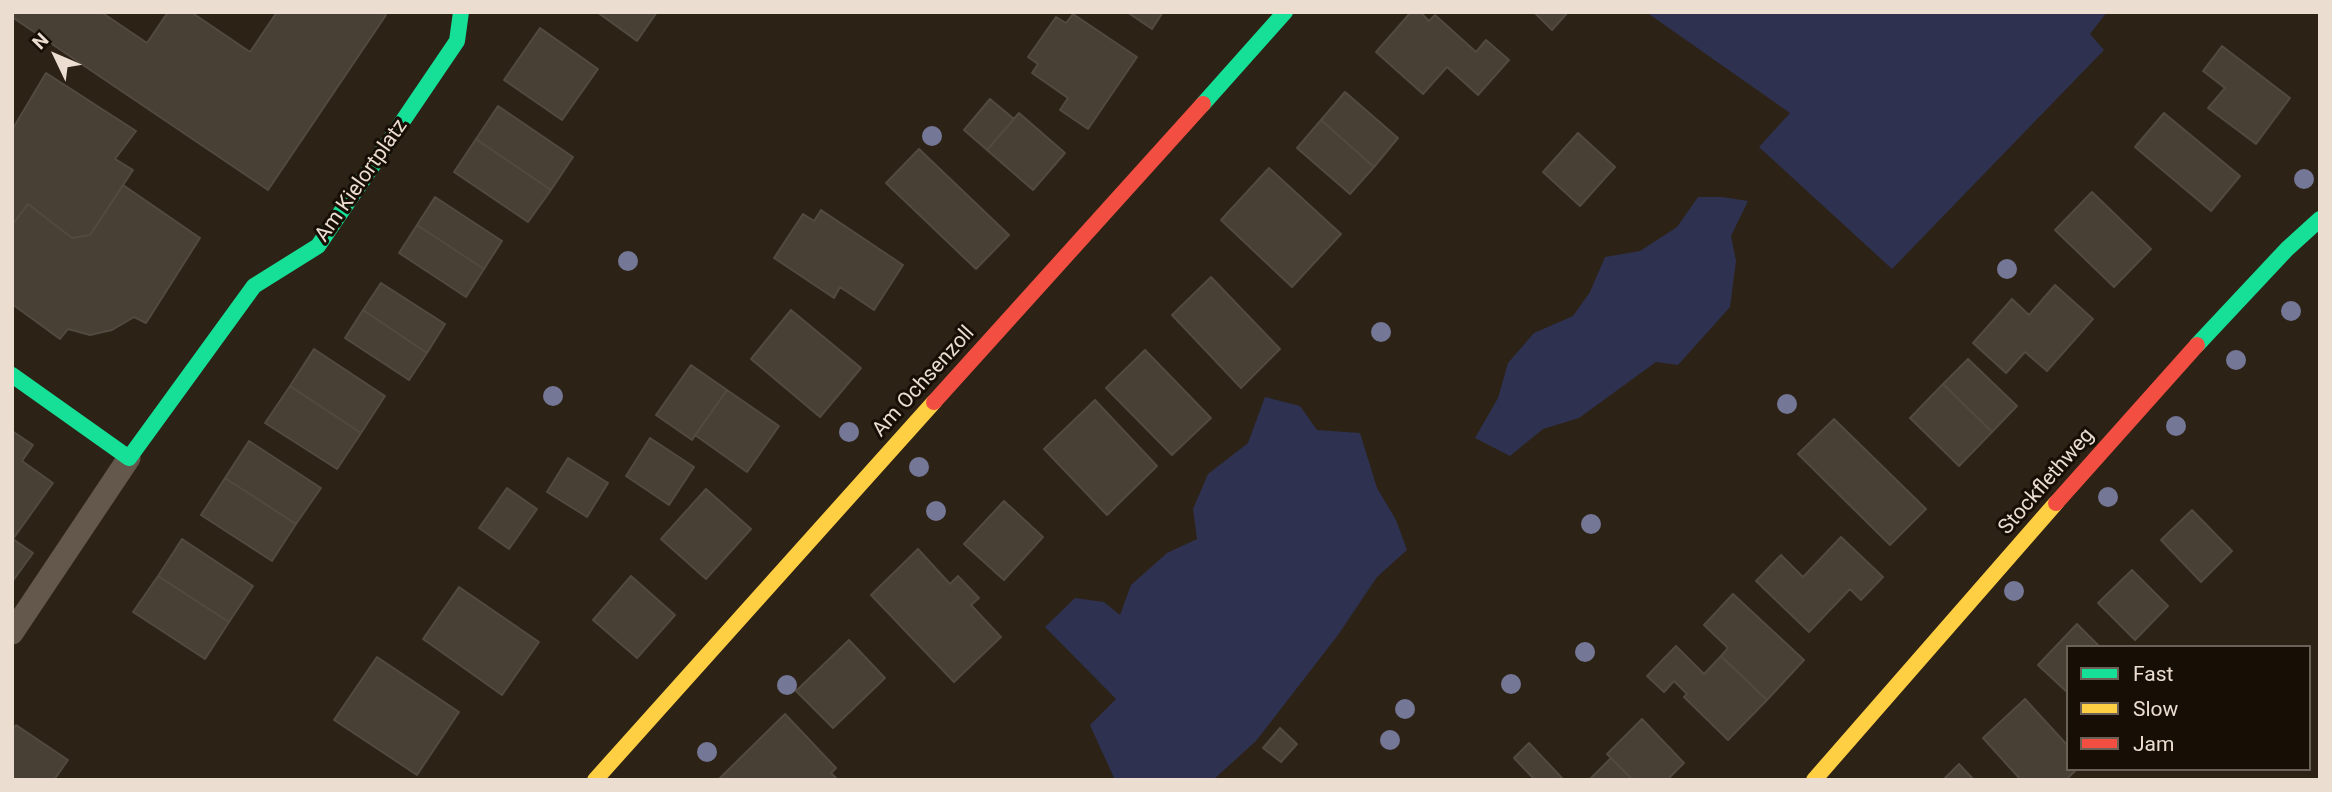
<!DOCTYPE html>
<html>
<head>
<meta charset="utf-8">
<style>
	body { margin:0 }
	#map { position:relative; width:2332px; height:792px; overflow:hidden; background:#2d2216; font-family:Roboto,sans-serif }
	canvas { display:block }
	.frame { position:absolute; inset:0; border:14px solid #ebddd0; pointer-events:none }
	.legend { position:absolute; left:2066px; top:645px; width:245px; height:126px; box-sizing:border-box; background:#170e06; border:2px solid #6c6157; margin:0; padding:9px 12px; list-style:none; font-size:21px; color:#ebddd0 }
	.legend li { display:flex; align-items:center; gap:14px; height:35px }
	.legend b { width:35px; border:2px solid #6c6157 }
	.north { position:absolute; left:21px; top:21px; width:70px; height:70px; -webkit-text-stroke:5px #170e06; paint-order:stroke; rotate:314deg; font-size:19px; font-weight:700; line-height:28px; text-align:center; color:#ebddd0 }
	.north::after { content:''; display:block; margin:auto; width:24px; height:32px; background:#ebddd0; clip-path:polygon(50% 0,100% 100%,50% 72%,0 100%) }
</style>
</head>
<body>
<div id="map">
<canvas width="2332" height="792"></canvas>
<div class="frame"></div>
<ul class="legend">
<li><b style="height:9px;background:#16e098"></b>Fast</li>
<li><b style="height:9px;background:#ffcf43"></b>Slow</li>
<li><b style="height:9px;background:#f24e42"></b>Jam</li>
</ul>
<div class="north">N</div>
</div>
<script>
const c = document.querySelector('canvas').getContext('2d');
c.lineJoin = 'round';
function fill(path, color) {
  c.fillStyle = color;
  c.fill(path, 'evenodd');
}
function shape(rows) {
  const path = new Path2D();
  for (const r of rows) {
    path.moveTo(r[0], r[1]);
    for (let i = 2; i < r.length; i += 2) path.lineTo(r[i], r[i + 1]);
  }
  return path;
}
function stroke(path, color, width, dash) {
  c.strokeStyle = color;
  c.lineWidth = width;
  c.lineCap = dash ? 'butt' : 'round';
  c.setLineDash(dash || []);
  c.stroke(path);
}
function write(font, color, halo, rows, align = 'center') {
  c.font = font + ' Roboto,sans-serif';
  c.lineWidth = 6;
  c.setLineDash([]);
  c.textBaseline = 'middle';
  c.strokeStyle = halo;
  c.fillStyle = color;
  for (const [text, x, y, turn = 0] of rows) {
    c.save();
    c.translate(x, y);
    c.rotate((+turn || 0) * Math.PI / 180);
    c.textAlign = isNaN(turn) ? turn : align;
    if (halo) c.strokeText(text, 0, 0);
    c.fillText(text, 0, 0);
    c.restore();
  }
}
fill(shape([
	[1646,12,2107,12,2090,34,2104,50,1892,269,1759,147,1790,113],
	[1698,197,1722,197,1748,201,1731,236,1736,261,1730,307,1678,365,1656,362,1579,418,1543,429,1510,456,1475,438,1498,398,1508,363,1534,333,1573,316,1590,292,1605,257,1640,251,1677,227],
	[1265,397,1300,406,1317,430,1360,433,1377,488,1396,520,1407,550,1377,577,1338,635,1256,741,1213,780,1115,780,1090,725,1116,699,1045,627,1075,598,1104,602,1120,615,1131,585,1167,553,1197,539,1193,509,1208,474,1248,443]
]), '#2e3250');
const building = shape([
	[12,12,101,12,147,43,168,12,191,12,250,52,277,12,382,12,386,15,268,190,12,17,12,12],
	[597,12,657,12,637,41,597,12],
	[1127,12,1163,12,1152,29,1127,12],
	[1411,12,1420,12,1429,21,1435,15,1476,52,1486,40,1509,60,1478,95,1447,67,1423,94,1376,52,1411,12],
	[1534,12,1568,12,1552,30,1534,12],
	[1073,14,1137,57,1088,129,1060,110,1068,98,1032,73,1038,64,1028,57,1056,17,1066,23,1073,14],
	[540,28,598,69,562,120,504,80,540,28],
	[2222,46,2290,98,2256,144,2208,108,2225,88,2203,71,2222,46],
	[46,73,136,131,115,159,133,170,90,235,72,238,28,204,12,225,12,130,46,73],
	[1345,92,1398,138,1374,167,1321,120,1345,92],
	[990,99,1014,119,987,150,964,130,990,99],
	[498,106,573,157,551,190,476,139,498,106],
	[1019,113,1065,153,1033,190,987,150,1019,113],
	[2164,113,2240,176,2211,211,2135,147,2164,113],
	[1321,120,1374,167,1350,194,1297,148,1321,120],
	[1578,133,1615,167,1580,206,1543,172,1578,133],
	[476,139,551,190,528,222,454,172,476,139],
	[919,149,1009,235,976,269,886,183,919,149],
	[1269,168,1341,234,1292,287,1221,220,1269,168],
	[123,185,200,238,146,323,134,317,112,330,90,335,68,329,60,339,12,304,12,225,28,204,72,238,90,235,123,185],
	[2092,192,2151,249,2114,287,2055,230,2092,192],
	[435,197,502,241,484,269,417,225,435,197],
	[821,210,903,265,874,310,840,287,834,298,774,258,803,214,814,221,821,210],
	[417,225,484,269,466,297,399,253,417,225],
	[1211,277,1280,349,1241,388,1172,315,1211,277],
	[381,283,445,324,427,353,363,310,381,283],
	[2055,285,2093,319,2047,371,2025,352,2006,373,1973,343,2012,299,2029,315,2055,285],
	[363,310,427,353,409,380,345,338,363,310],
	[791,310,861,368,820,417,751,359,791,310],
	[314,349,385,396,361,433,290,386,314,349],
	[1145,350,1211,418,1172,455,1106,388,1145,350],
	[1968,359,2017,406,1992,432,1943,384,1968,359],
	[691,365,727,390,692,440,656,415,691,365],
	[1943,384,1992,432,1959,466,1910,418,1943,384],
	[290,386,361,433,337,469,265,423,290,386],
	[727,390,779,426,747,472,695,435,727,390],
	[1095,400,1157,466,1107,515,1044,449,1095,400],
	[1834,419,1926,509,1890,545,1798,454,1834,419],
	[12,431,33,445,22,461,53,483,13,539,33,553,12,582,12,431],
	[650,438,694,467,669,505,626,476,650,438],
	[249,441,321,488,296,524,225,478,249,441],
	[568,458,608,483,587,517,547,492,568,458],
	[225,478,296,524,272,561,201,515,225,478],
	[507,488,537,509,509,549,479,528,507,488],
	[706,489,751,529,706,579,661,539,706,489],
	[1004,501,1043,537,1004,580,964,544,1004,501],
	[2192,510,2232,551,2201,582,2161,540,2192,510],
	[1841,537,1883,577,1861,600,1850,589,1809,632,1756,581,1781,555,1803,577,1841,537],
	[182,539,253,586,229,622,158,576,182,539],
	[918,549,950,584,958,576,979,598,971,605,1001,637,954,682,871,595,918,549],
	[2132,570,2168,606,2135,640,2098,603,2132,570],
	[158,576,229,622,205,659,133,612,158,576],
	[631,576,675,615,637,658,593,620,631,576],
	[459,587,539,642,502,695,423,639,459,587],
	[1733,594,1804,660,1767,700,1721,656,1728,648,1704,625,1733,594],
	[2077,624,2100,647,2068,647,2068,693,2038,665,2077,624],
	[849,640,885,678,833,728,796,691,849,640],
	[1676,646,1704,674,1721,656,1767,700,1728,740,1684,697,1687,694,1674,681,1664,692,1647,676,1676,646],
	[377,657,459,712,417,775,334,720,377,657],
	[2025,699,2068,746,2068,769,2077,769,2066,780,2021,780,1983,738,2025,699],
	[785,714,836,768,831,773,838,780,718,780,785,714],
	[1642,719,1684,763,1667,780,1633,780,1607,754,1642,719],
	[16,725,68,760,54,780,12,780,12,731,16,725],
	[1280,728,1297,744,1281,762,1263,748,1280,728],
	[1529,743,1562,778,1560,780,1535,780,1514,758,1529,743],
	[1611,758,1633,780,1589,780,1611,758],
	[1959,764,1974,780,1943,780,1959,764]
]);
fill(building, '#494035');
stroke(building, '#52493f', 2);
stroke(shape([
	[12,633,129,458]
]), '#64584c', 23);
stroke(shape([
	[1203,104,1285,12],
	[2197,345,2287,249,2320,219],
	[12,375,129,458,254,286,318,246,457,41,461,12]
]), '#16e098', 16);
stroke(shape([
	[595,780,934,402],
	[1814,780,2056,503]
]), '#ffcf43', 16);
stroke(shape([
	[934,402,1203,104],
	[2056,503,2197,345]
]), '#f24e42', 16);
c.fillStyle = '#747796';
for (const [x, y] of [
	[932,136],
	[2304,179],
	[628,261],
	[2007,269],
	[2291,311],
	[1381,332],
	[2236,360],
	[553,396],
	[1787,404],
	[2176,426],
	[849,432],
	[919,467],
	[2108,497],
	[936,511],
	[1591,524],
	[2014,591],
	[1585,652],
	[1511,684],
	[787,685],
	[1405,709],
	[1390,740],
	[707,752]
]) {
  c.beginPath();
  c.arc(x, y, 10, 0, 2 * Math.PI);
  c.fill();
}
write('21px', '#ebddd0', '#170e06', [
	["Am Kielortplatz",362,181,-55],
	["Am Ochsenzoll",924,382,-48],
	["Stockflethweg",2047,482,-49]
]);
</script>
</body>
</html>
